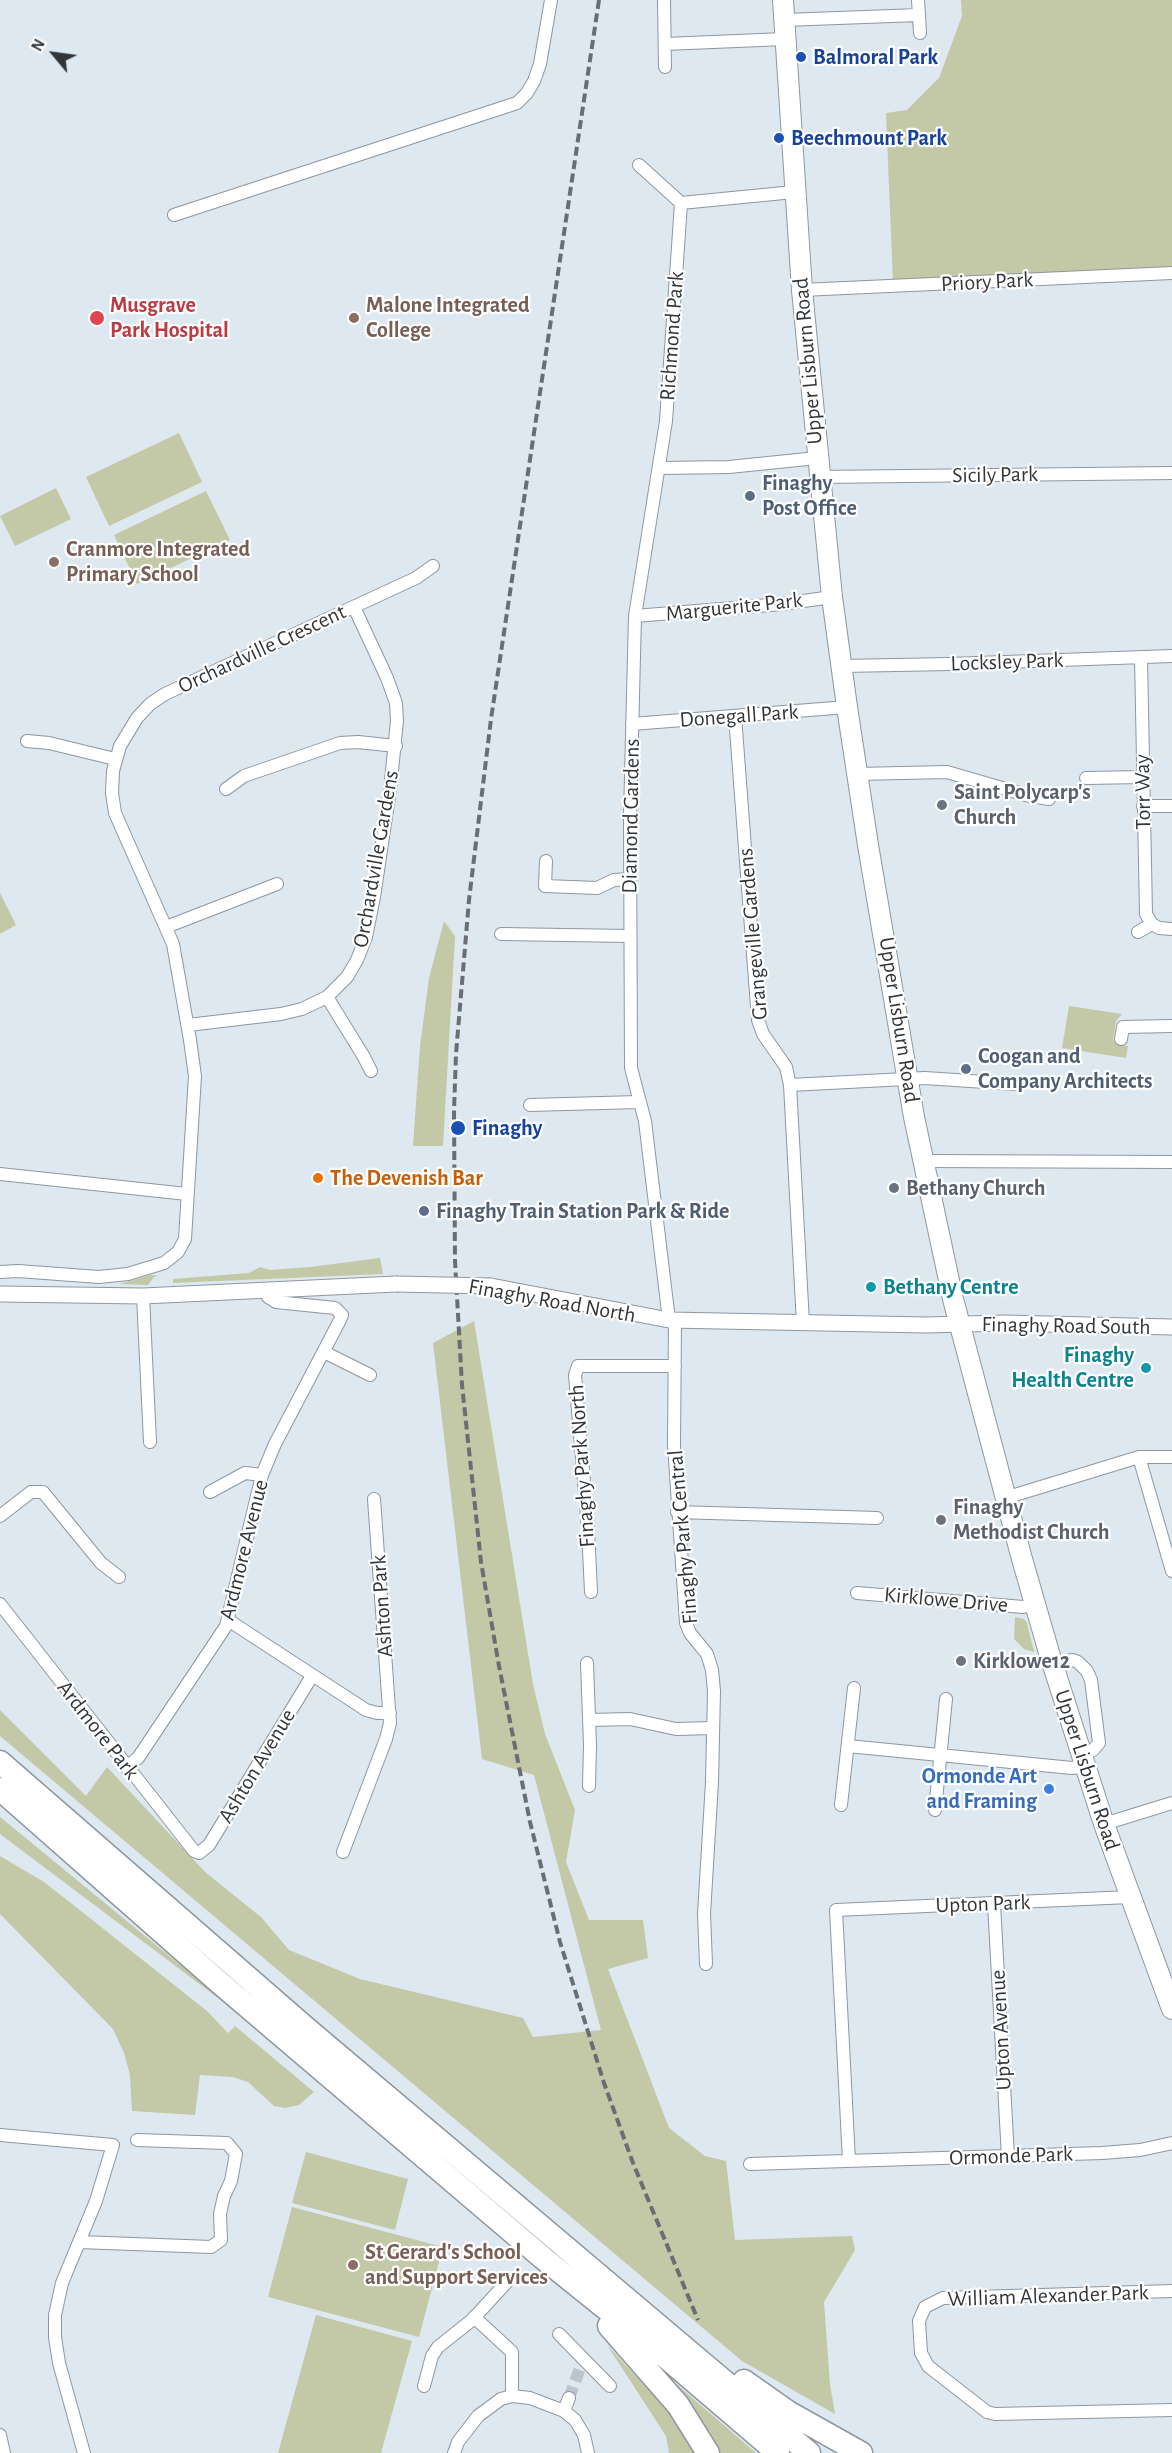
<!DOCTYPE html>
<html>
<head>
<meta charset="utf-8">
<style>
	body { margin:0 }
	#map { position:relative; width:1172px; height:2453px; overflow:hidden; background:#dee8f1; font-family:"Alegreya Sans",sans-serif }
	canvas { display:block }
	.north { position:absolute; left:24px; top:24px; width:60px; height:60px; -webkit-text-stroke:4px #fff; paint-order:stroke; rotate:299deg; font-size:16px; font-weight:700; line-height:24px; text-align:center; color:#323639 }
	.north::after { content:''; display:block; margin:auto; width:21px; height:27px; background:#323639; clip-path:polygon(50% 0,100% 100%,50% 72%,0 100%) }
</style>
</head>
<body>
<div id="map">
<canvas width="1172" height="2453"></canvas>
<div class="north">N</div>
</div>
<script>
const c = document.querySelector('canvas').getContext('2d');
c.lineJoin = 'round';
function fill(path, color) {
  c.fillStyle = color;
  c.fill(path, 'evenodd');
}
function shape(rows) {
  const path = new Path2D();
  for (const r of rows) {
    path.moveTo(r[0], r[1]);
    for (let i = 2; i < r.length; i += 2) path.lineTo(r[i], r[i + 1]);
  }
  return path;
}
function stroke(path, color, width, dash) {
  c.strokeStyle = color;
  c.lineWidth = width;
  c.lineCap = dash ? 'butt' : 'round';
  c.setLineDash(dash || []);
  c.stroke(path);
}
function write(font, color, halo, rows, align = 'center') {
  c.font = font + ' "Alegreya Sans",sans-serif';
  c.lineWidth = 4.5;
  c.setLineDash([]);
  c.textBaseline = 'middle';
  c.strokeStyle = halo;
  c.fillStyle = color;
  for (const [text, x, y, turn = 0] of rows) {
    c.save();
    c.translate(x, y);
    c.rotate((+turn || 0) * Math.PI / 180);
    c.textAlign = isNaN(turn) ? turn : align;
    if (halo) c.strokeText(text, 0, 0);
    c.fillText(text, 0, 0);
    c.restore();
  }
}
fill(shape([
	[961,0,1172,0,1172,267,893,282,886,113,907,110,939,78,962,16],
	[179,433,202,482,109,526,86,477],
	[56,488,71,519,15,546,0,516],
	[206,491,230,540,137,584,114,535],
	[0,893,16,925,0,934],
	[444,921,455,936,443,1146,413,1146,420,1046,429,978],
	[1069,1006,1122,1014,1116,1021,1113,1040,1117,1044,1128,1046,1126,1058,1062,1048],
	[380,1258,383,1274,173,1283,173,1279,249,1273,260,1267,270,1270,310,1267],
	[151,1275,159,1276,154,1277,148,1285,119,1284],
	[474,1321,533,1684,545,1734,575,1810,566,1862,589,1920,643,1920,648,1958,608,1969,669,2128,705,2156,726,2161,735,2240,852,2236,855,2250,824,2302,830,2384,835,2414,742,2361,0,1736,0,1710,86,1796,107,1767,205,1872,261,1917,289,1950,360,1979,523,2018,533,2037,601,2030,534,1775,482,1759,433,1343],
	[1015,1617,1024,1619,1027,1623,1034,1652,1024,1649,1014,1639],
	[0,1817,5,1821,246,2019,0,1834],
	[0,1856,44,1882,62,1896,207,2011,228,2033,235,2026,314,2092,299,2105,285,2108,274,2106,248,2082,233,2077,200,2075,195,2115,132,2111,130,2075,124,2053,113,2029,0,1914],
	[306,2152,408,2179,395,2230,292,2203],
	[292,2207,443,2247,419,2337,268,2297],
	[316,2315,412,2341,381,2453,278,2453],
	[607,2345,671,2414,695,2453,669,2453,666,2436],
	[667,2376,756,2453,715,2453]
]), '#c3c8a6');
stroke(shape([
	[569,2398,582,2363]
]), '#bcc4cc', 12, [12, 6]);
const minor = shape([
	[664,0,665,67],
	[919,15,920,33],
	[784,20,919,15,918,0],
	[665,44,785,39],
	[639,165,681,203],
	[681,203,794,192],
	[174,215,517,103,527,93,534,81,540,64,551,0],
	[802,290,1172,273],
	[660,468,729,467,817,458],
	[819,477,1172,473],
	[635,616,782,604,832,597],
	[1141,657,1146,914,1152,924,1159,928,1172,929],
	[842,666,949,664,1172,656],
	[735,716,758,1020,763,1034,786,1067,790,1085,803,1323],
	[632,724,847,707],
	[27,741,49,743,115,759],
	[857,774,947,772,1026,795,1049,799],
	[1086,778,1143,777],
	[226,789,244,776,340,743,358,742,396,746],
	[1143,806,1172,806],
	[546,861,545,886,597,888,614,880,630,879],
	[166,927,277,884],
	[1138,932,1152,924],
	[501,934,630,936],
	[327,997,364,1057,371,1071],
	[188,1025,281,1014,302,1009,327,997,347,977,357,960,366,937,374,897,390,790,397,721,396,703,387,678,354,607],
	[1121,1039,1123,1027,1172,1026],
	[790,1085,925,1078,1015,1084],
	[530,1105,638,1102],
	[924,1161,1172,1162],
	[0,1174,187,1194],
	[0,1272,18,1271,99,1277,128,1274,164,1263,178,1252,185,1239,195,1076,190,1040,173,944,115,813,112,793,113,771,120,746,137,718,150,704,165,694,416,578,433,566],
	[143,1296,150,1442],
	[669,1320,645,1121,631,1068,630,816,635,616,666,421,681,203],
	[675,1320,674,1445,686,1623,690,1633,707,1654,712,1670,714,1691,712,1782,704,1914,706,1964],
	[324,1352,370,1375],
	[1139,1457,1172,1571],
	[210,1492,245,1473,262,1475],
	[1005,1498,1139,1457,1172,1457],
	[677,1512,877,1518],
	[0,1516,31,1492,43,1492,101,1563,119,1577],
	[591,1592,588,1529,575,1375,578,1366,675,1366],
	[857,1593,1023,1607,1035,1604],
	[0,1604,194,1851,199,1853,209,1845,312,1676],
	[228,1620,366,1710,377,1713,390,1713],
	[587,1663,590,1745,589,1786],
	[1052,1664,1073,1660,1078,1662,1087,1671,1091,1680,1099,1743,1093,1750,1082,1755],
	[589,1720,630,1719,676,1729,713,1728],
	[848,1746,1072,1768,1085,1766],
	[126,1767,138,1758,226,1626,262,1475,275,1444,340,1320,342,1315,335,1308,276,1302,268,1297,267,1290],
	[841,1805,854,1688],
	[935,1810,946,1699],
	[1104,1824,1172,1803],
	[343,1852,386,1739,390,1723,374,1499],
	[994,1904,1008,2157],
	[0,2135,113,2145,96,2201,62,2283,55,2315,55,2337,59,2363,84,2453],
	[849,2161,836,1910,1130,1897],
	[750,2164,1102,2153,1140,2150,1172,2143],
	[80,2242,211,2247,221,2240,220,2214,224,2196,231,2181,236,2154,227,2143,137,2140],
	[1172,2291,943,2298,925,2307,919,2321,921,2353,928,2366,987,2412,995,2414,1172,2410],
	[474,2317,512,2352,512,2396],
	[559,2334,610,2386],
	[424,2386,432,2356,438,2347,472,2320,506,2283],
	[564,2411,569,2398],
	[0,2435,4,2453],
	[454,2453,458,2442,478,2416,501,2399,512,2396,530,2398,564,2411,575,2420,584,2435,588,2453]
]);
const tertiary = shape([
	[491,1286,669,1320,926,1325,1004,1323,1172,1327],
	[0,1294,143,1296,396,1284]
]);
const primary = shape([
	[783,0,802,290,832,597,847,707,868,845,914,1117,953,1299,1022,1559,1050,1656,1104,1824,1172,2009]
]);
const motorway = shape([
	[0,1762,307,2029,809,2453],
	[0,1789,220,1983,543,2258,655,2348,778,2453],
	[609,2326,678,2405,708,2453],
	[744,2381,788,2412,861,2453]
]);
stroke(minor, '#8e979f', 14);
stroke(tertiary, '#8e979f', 17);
stroke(primary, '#8e979f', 22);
stroke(motorway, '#8e979f', 25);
stroke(minor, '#fff', 12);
stroke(tertiary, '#fff', 15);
stroke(primary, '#fff', 20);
stroke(motorway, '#fff', 22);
stroke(shape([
	[599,0,491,719,469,900,456,1054,454,1111,455,1261,462,1385,481,1562,499,1666,530,1822,560,1942,604,2083,633,2163,698,2320]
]), '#686e73', 4, [9, 4.5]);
const tertiaryBridge = shape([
	[396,1284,491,1286]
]);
stroke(tertiaryBridge, '#8e979f', 17, []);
stroke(tertiaryBridge, '#fff', 15);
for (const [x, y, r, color] of [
	[801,57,6,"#1a4fb4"],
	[779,138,6,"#1a4fb4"],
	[97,318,8,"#e0444e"],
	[354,318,6,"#8d6e63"],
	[750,496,6,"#5c6f8a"],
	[54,562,6,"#8d6e63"],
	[942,805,6,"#6b7280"],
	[966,1069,6,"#5c6f8a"],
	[458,1128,8,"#1a4fb4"],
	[318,1178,6,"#e8710a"],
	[894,1188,6,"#6b7280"],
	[424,1211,6,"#5c6f8a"],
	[871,1287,6,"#0f9aa8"],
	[1146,1368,6,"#0f9aa8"],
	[941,1520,6,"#6b7280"],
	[961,1661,6,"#6b7280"],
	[1049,1789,6,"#3f7fe0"],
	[353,2265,6,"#8d6e63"]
]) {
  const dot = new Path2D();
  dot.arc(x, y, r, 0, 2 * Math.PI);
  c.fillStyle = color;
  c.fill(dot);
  stroke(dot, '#fff', 2);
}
write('bold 22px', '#164399', '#fff', [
	["Balmoral Park",813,57],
	["Beechmount Park",791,138],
	["Finaghy",472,1128]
], 'left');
write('22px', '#323639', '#fff', [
	["Priory Park",987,282,-3],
	["Richmond Park",672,336,-86],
	["Upper Lisburn Road",808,361,-95],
	["Sicily Park",995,475,-1],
	["Marguerite Park",734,607,-6],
	["Orchardville Crescent",262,649,-25],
	["Locksley Park",1007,662,-2],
	["Donegall Park",739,716,-4],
	["Torr Way",1143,792,-91],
	["Diamond Gardens",631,816,-89],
	["Orchardville Gardens",376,859,-80],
	["Grangeville Gardens",753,934,-95],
	["Upper Lisburn Road",899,1020,81],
	["Finaghy Road North",552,1301,10],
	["Finaghy Road South",1066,1326,1],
	["Finaghy Park North",582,1466,-94],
	["Finaghy Park Central",683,1537,-95],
	["Ardmore Avenue",244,1550,-76],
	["Kirklowe Drive",946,1600,5],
	["Ashton Park",382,1606,-94],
	["Ardmore Park",98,1730,52],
	["Ashton Avenue",257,1766,-59],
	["Upper Lisburn Road",1087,1770,72],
	["Upton Park",983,1904,-2],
	["Upton Avenue",1001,2030,-93],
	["Ormonde Park",1011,2156,-2],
	["William Alexander Park",1048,2296,-2]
]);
write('bold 22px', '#be3a42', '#fff', [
	["Musgrave",110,305],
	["Park Hospital",110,330]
], 'left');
write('bold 22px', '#785e54', '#fff', [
	["Malone Integrated",366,305],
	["College",366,330],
	["Cranmore Integrated",66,549],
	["Primary School",66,574],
	["St Gerard's School",365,2252],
	["and Support Services",365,2277]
], 'left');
write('bold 22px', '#4e5e75', '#fff', [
	["Finaghy",762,483],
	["Post Office",762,508],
	["Coogan and",978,1056],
	["Company Architects",978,1081],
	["Finaghy Train Station Park & Ride",436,1211]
], 'left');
write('bold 22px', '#5b616d', '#fff', [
	["Saint Polycarp's",954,792],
	["Church",954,817],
	["Bethany Church",906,1188],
	["Finaghy",953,1507],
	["Methodist Church",953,1532],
	["Kirklowe12",973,1661]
], 'left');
write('bold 22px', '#c56008', '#fff', [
	["The Devenish Bar",330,1178]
], 'left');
write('bold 22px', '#0d838f', '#fff', [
	["Bethany Centre",883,1287],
	["Finaghy",1134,1355,"right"],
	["Health Centre",1134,1380,"right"]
], 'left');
write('bold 22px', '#366cbe', '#fff', [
	["Ormonde Art",1037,1776],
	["and Framing",1037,1801]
], 'right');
</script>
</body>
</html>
